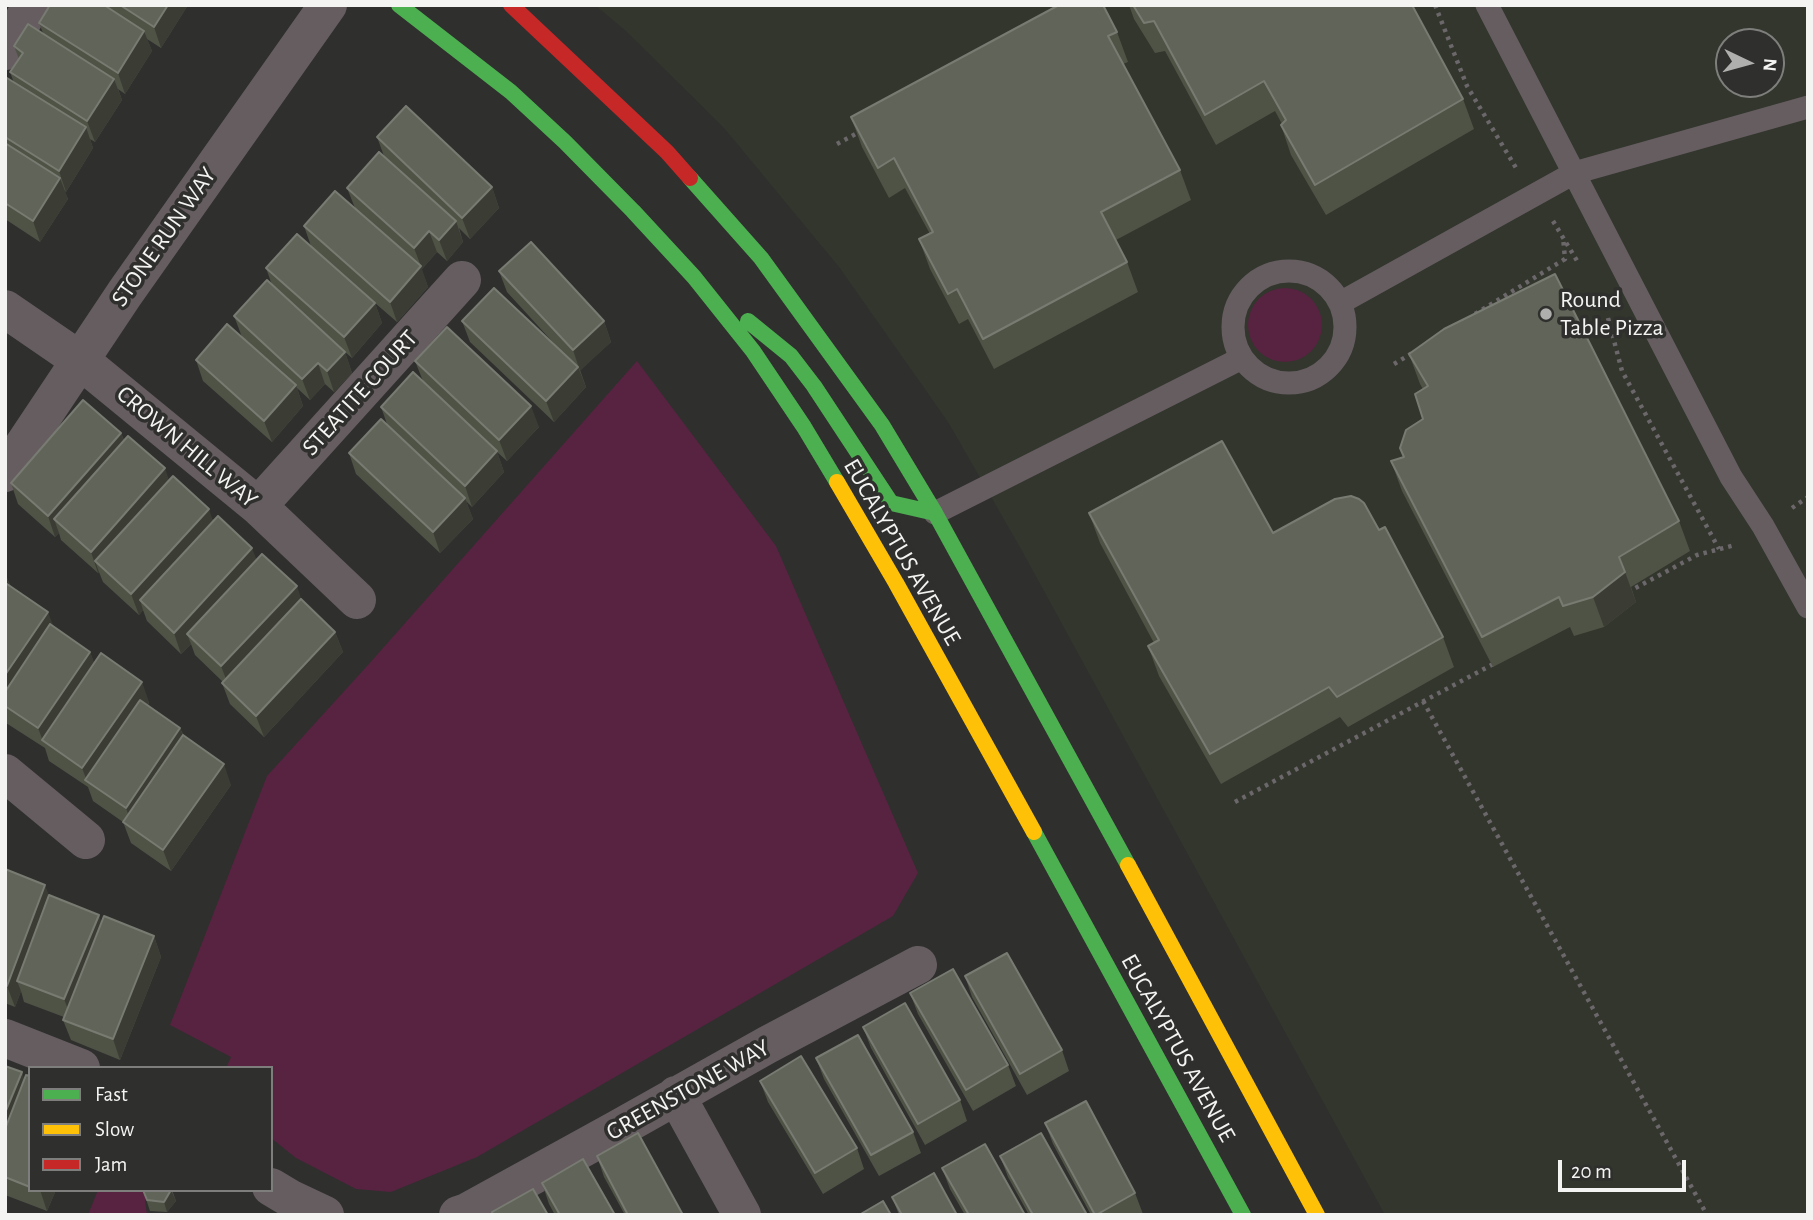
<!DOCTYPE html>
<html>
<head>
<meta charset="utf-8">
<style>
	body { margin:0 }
	#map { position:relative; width:1813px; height:1220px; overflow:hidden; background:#2f2f2e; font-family:"Alegreya Sans",sans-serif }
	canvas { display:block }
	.frame { position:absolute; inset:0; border:7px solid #f4f5f3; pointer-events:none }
	.legend { position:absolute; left:28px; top:1066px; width:245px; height:126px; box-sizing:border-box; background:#2f302d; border:2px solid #7e7f7c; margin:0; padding:9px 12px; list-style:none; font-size:21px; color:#f4f5f3 }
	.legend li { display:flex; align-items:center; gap:14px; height:35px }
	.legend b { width:35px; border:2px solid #7e7f7c }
	.north { position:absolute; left:1715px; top:28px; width:70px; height:70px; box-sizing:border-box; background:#2f302d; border:2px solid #7e7f7c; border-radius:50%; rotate:95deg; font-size:19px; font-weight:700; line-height:28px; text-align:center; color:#f4f5f3 }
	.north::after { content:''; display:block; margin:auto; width:24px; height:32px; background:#afb0ae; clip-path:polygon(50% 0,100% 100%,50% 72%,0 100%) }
	.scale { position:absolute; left:1558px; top:1160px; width:128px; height:32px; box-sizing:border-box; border:4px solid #f4f5f3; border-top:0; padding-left:9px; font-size:21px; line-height:24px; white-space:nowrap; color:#f4f5f3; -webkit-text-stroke:5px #2f302d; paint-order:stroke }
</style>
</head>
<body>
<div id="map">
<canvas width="1813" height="1220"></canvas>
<div class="frame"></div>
<ul class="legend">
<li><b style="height:9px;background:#4caf50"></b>Fast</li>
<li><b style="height:9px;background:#ffc107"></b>Slow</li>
<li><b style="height:9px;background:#c62828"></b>Jam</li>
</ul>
<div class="north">N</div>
<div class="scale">20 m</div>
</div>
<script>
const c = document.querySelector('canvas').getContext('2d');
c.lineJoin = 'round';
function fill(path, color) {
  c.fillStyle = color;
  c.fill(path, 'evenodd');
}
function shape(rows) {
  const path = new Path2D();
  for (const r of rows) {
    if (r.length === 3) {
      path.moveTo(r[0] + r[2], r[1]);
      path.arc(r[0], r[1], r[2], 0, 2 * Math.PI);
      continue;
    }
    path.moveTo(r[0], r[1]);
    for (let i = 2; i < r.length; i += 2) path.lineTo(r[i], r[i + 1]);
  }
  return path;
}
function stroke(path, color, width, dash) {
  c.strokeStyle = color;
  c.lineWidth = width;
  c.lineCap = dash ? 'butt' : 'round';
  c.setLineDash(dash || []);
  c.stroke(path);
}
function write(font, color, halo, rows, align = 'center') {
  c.font = font + ' "Alegreya Sans",sans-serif';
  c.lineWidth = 7;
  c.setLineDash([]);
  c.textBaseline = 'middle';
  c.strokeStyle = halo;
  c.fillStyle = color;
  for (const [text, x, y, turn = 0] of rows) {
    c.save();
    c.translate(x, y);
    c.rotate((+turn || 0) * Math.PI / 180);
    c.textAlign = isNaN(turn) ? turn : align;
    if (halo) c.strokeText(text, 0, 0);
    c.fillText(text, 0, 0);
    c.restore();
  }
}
fill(shape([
	[595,5,1808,5,1808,1215,1385,1215,1021,549,948,422,839,267,724,128,627,32],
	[1729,42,1771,42,1771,84,1729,84]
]), '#32362d');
fill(shape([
	[1285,325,37],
	[637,361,776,546,918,873,893,916,477,1157,391,1192,356,1189,296,1158,271,1138,271,1068,226,1068,231,1057,170,1025,267,776,368,665],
	[98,1190,146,1190,145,1200,147,1215,88,1215]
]), '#572340');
stroke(shape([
	[1435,5,1467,86,1516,168],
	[837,144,861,131],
	[1553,221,1579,264],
	[1475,314,1565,259,1563,237],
	[1608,318,1622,371,1719,549],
	[1394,364,1414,352],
	[1792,508,1808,497],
	[1628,592,1697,555,1735,545],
	[1423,701,1707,1215],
	[1235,802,1497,662]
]), '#6c676a', 4.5, [3.5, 5]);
stroke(shape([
	[1487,5,1731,477,1763,526,1808,607],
	[1289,327,56],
	[1340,303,1574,173,1808,107],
	[935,513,1242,358]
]), '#665d61', 23);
stroke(shape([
	[5,51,32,5],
	[5,309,81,361,258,506,357,600],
	[5,473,125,293,328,5],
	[258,506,462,280],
	[5,773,86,840],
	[5,1038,81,1068],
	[676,1095,742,1215],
	[271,1187,291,1199,325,1215],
	[458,1215,467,1212,616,1130,767,1045,918,965]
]), '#665d61', 38);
stroke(shape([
	[399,5,511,92,565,142,633,211,694,277,753,351,804,427,837,482],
	[690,178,761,258,882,425,935,513,1128,865],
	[748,321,791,356,814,386,891,503,935,513],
	[1034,832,1243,1215]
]), '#4caf50', 16);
stroke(shape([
	[837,482,896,583,1034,832],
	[1128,865,1317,1215]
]), '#ffc107', 16);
stroke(shape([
	[511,5,667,152,690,178]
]), '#c62828', 16);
fill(shape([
	[50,5,188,5,161,48,147,39,152,51,125,94,118,89,122,100,95,142,90,139,93,148,66,192,64,190,68,199,40,242,5,219,5,81,14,83,10,72,19,59,14,46,43,33,39,23],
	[1129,5,1412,5,1463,99,1474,129,1326,215,1291,155,1281,125,1282,124,1275,111,1216,145,1165,51,1155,53,1134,19],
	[1117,32,1128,62,1123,64,1180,170,1191,200,1116,240,1127,262,1138,292,994,369,968,319,959,324,930,269,919,239,930,234,905,188,889,198,862,147,851,117],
	[377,137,492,187,499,208,470,239,459,228,463,242,447,261,437,252,422,269,421,268,428,287,397,322,375,303,382,323,352,358,345,352,352,373,334,392,325,384,310,400,297,388,303,406,272,442,203,381,196,360,242,337,234,316,272,285,266,268,311,246,304,226,355,208,347,188,384,156],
	[499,271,604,321,611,342,580,370,586,387,554,422,470,342,462,321,560,350,507,292],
	[1409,354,1679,521,1690,551,1631,587,1636,602,1604,627,1574,636,1570,627,1493,667,1402,491,1391,461,1403,457,1423,419,1423,389,1420,384],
	[415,361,539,427,507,461,497,452,504,472,472,507,466,501,473,519,440,553,356,474,349,453,387,424,381,407,423,381],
	[121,433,124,440,301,599,335,632,343,652,264,737,230,704,222,683,223,682,195,655,191,644,181,654,147,621,143,610,139,615,103,582,99,572,98,573,61,540,59,533,55,537,18,504,11,483],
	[1089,513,1273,533,1379,530,1443,637,1454,667,1348,727,1340,717,1221,784,1159,676,1148,646,1154,643,1100,543],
	[5,574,10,585,54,627,90,652,94,663,149,702,148,705,180,728,184,736,231,785,171,871,131,843,123,822,93,801,88,787,49,761,45,748,6,723,5,720],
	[5,869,49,895,102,923,154,936,161,957,120,1060,71,1040,63,1020,64,1017,24,1002,21,991,15,1007,5,1003],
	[965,976,1062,1050,1069,1071,1027,1095,972,997],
	[910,993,1008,1065,1016,1086,973,1111,918,1014],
	[863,1027,960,1100,967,1121,925,1145,871,1048],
	[816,1058,913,1132,921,1153,879,1176,824,1079],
	[5,1066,22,1072,24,1080,30,1076,30,1190,56,1190,47,1211,5,1195],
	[760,1081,857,1148,864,1169,823,1194,768,1102],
	[1045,1123,1135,1193,1143,1214,1091,1215,1053,1144],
	[1041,1133,1087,1215,1029,1215,1008,1177,1000,1156],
	[597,1156,683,1215,625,1215,604,1177],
	[942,1168,1025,1215,965,1215,950,1189],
	[542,1183,615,1215,555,1215,549,1204],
	[143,1190,172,1190,176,1201,167,1212,150,1211],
	[892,1197,957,1215,899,1215]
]), '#4f5346');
fill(shape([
	[168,5,188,5,161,48,154,27],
	[144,31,152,51,125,94,118,73],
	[114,79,122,100,95,142,87,121],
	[86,127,93,148,66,192,59,171],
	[60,178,68,199,40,242,33,221],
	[492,187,499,208,470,239,462,218],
	[456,221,463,242,447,261,439,240],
	[429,231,437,252,422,269,414,248],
	[421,266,428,287,397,322,390,302],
	[375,303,382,323,352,358,344,337],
	[604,321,611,342,580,371,573,350],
	[345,352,352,373,334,392,327,371],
	[318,363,325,384,310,400,302,379],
	[578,367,586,387,554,422,546,401],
	[296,385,303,406,272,442,264,421],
	[531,406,539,427,507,461,499,440],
	[121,433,129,454,54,519,59,533,55,537,48,516],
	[497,451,504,472,472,507,465,486],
	[165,468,172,489,95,561,99,572,98,573,91,552],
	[465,498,473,519,440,553,433,532],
	[209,509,216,530,140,600,143,610,139,615,131,594],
	[252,548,260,569,187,634,191,644,181,654,174,633],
	[1625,572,1636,602,1604,627,1593,597],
	[6,574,13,595,5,607],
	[297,586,304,607,229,687,221,666],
	[48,612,56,633,5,706,5,675],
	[335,632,343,652,264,737,256,716],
	[90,652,98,673,43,741,38,728],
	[142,682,149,702,93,785,87,781,82,768],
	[180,728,188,749,133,829,126,808],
	[224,764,231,785,171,871,163,850],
	[45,885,53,906,17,981,21,991,15,1007,7,986],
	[99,915,106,936,72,1020,64,999],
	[154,936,161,957,120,1060,113,1039],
	[22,1072,29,1093,5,1153,5,1113],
	[40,1190,56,1190,47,1211],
	[171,1190,176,1201,167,1212,164,1202]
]), '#3b3d35');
const building = shape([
	[50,5,104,5,144,31,118,73,39,23,50,5],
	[120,5,168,5,154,27,120,5],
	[1059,5,1103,5,1117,32,1108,36,1180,170,1101,212,1127,262,983,339,957,289,948,294,919,239,933,232,894,158,878,168,851,117,1059,5],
	[1133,5,1412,5,1463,99,1315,185,1281,125,1286,120,1264,81,1205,115,1154,21,1144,23,1133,5],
	[28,24,114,79,87,121,10,72,23,53,14,46,28,24],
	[7,78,86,127,59,171,5,137,5,81,7,78],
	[406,106,492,187,462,218,377,137,406,106],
	[5,143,60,178,33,221,5,203,5,143],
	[379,152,456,221,439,240,429,231,414,248,347,188,379,152],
	[335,191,421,266,390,302,304,226,335,191],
	[297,234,375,303,344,337,266,268,297,234],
	[531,242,604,321,573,350,499,271,531,242],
	[1555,274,1679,521,1619,557,1625,572,1593,597,1563,606,1559,597,1482,637,1391,461,1404,457,1400,448,1406,430,1423,419,1415,394,1428,386,1409,354,1444,329,1555,274],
	[267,280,345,352,327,371,318,363,302,379,234,316,267,280],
	[494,288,578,367,546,401,462,321,494,288],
	[227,324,296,385,264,421,196,360,227,324],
	[447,327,531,406,499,440,415,361,447,327],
	[413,372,497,451,465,486,381,407,413,372],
	[83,400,121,433,48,516,11,483,83,400],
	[381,419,465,498,433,532,349,453,381,419],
	[128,436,165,468,91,552,54,519,128,436],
	[1222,441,1273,533,1335,499,1351,496,1359,499,1364,503,1379,530,1385,527,1443,637,1337,697,1329,687,1210,754,1148,646,1159,640,1089,513,1222,441],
	[173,476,209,509,131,594,95,561,173,476],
	[218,516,252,548,174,633,140,600,218,516],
	[262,554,297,586,221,666,187,634,262,554],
	[7,584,48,612,5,675,5,587,7,584],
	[301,599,335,632,256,716,222,683,301,599],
	[50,624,90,652,38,728,5,706,5,692,50,624],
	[101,653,142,682,82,768,42,740,101,653],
	[140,700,180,728,126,808,85,780,140,700],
	[183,735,224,764,163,850,123,822,183,735],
	[5,869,45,885,7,986,5,985,5,869],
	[49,895,99,915,64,999,17,981,49,895],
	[104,916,154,936,113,1039,63,1020,104,916],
	[1007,953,1062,1050,1020,1074,965,976,1007,953],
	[953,969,1008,1065,966,1090,910,993,953,969],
	[905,1003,960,1100,918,1124,863,1027,905,1003],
	[858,1035,913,1132,871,1155,816,1058,858,1035],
	[801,1056,857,1148,815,1173,760,1081,801,1056],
	[5,1066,22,1072,5,1113,5,1066],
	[26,1075,30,1076,30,1187,5,1177,5,1129,26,1075],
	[1086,1101,1135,1193,1096,1215,1095,1215,1045,1123,1086,1101],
	[638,1133,683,1215,628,1215,597,1156,638,1133],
	[1041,1133,1086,1213,1083,1215,1033,1215,1000,1156,1041,1133],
	[985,1144,1025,1215,969,1215,942,1168,985,1144],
	[583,1159,615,1215,560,1215,542,1183,583,1159],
	[934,1173,957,1215,902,1215,892,1197,934,1173],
	[533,1189,548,1215,493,1215,492,1212,533,1189],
	[143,1190,171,1190,164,1202,147,1200,143,1190],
	[883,1201,891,1215,859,1215,883,1201]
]);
fill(building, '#616559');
stroke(building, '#787b71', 2);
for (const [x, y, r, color] of [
	[1546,314,7,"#afb0ae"]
]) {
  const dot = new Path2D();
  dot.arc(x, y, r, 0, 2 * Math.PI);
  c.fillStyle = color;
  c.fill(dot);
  stroke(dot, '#2f302d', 2.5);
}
write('24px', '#f4f5f3', '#2f302d', [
	["STONE RUN WAY",164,237,-55],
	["STEATITE COURT",360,393,-48],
	["CROWN HILL WAY",187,447,40],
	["EUCALYPTUS AVENUE",902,552,60],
	["EUCALYPTUS AVENUE",1178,1048,61],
	["GREENSTONE WAY",688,1090,-29]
]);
write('24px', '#f4f5f3', '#2f302d', [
	["Round",1560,300],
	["Table Pizza",1560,328]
], 'left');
</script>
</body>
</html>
